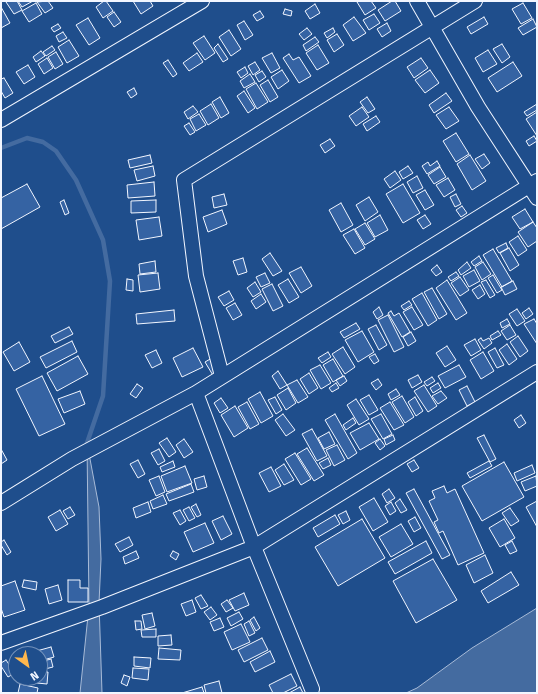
<!DOCTYPE html>
<html>
<head>
<meta charset="utf-8">
<style>
	body { margin:0 }
	#map { position:relative; width:538px; height:694px; overflow:hidden; background:#1f4e8c; font-family:"Fira Sans",sans-serif }
	canvas { display:block }
	.frame { position:absolute; inset:0; border:2px solid #f2f6ff; pointer-events:none }
	.north { position:absolute; left:8px; top:646px; width:40px; height:40px; box-sizing:border-box; background:#1f4e8c; border:1px solid #7391ba; border-radius:50%; rotate:147deg; font-size:11px; font-weight:700; line-height:16px; text-align:center; color:#f2f6ff }
	.north::after { content:''; display:block; margin:auto; width:14px; height:18px; background:#ffb74d; clip-path:polygon(50% 0,100% 100%,50% 72%,0 100%) }
</style>
</head>
<body>
<div id="map">
<canvas width="538" height="694"></canvas>
<div class="frame"></div>
<div class="north">N</div>
</div>
<script>
const c = document.querySelector('canvas').getContext('2d');
c.lineJoin = 'round';
function fill(path, color) {
  c.fillStyle = color;
  c.fill(path, 'evenodd');
}
function shape(rows) {
  const path = new Path2D();
  for (const r of rows) {
    path.moveTo(r[0], r[1]);
    for (let i = 2; i < r.length; i += 2) path.lineTo(r[i], r[i + 1]);
  }
  return path;
}
function stroke(path, color, width, dash) {
  c.strokeStyle = color;
  c.lineWidth = width;
  c.lineCap = dash ? 'butt' : 'round';
  c.setLineDash(dash || []);
  c.stroke(path);
}
const water = shape([
	[87,443,99,507,101,559,99,603,102,693,80,693,89,606,87,443],
	[537,608,537,693,406,693,417,688,472,648,537,608]
]);
fill(water, '#446ba0');
stroke(water, '#a8bbd7', 1);
stroke(shape([
	[1,148,27,138,43,142,56,151,76,180,103,240,110,281,103,396,87,443,87,448]
]), '#446ba0', 4.5);
const building = shape([
	[8,1,17,1,22,10,14,14,6,2,8,1],
	[18,1,33,1,22,7,18,1],
	[48,1,53,8,45,13,37,2,48,1],
	[104,1,106,1,113,11,103,18,96,7,104,1],
	[133,1,150,1,153,6,141,14,133,1],
	[359,1,371,1,376,8,365,15,357,2,359,1],
	[392,1,395,1,401,11,385,21,378,10,392,1],
	[36,3,42,14,29,22,22,11,36,3],
	[523,3,532,18,521,24,512,9,523,3],
	[315,4,320,13,310,19,305,11,315,4],
	[1,7,10,23,1,28,1,7],
	[285,9,292,11,291,16,283,14,285,9],
	[260,11,264,17,257,21,253,15,260,11],
	[114,12,121,22,114,27,107,17,114,12],
	[374,14,380,23,369,30,363,20,374,14],
	[354,17,366,33,353,41,343,25,354,17],
	[484,17,488,24,471,34,467,27,484,17],
	[88,18,100,38,89,45,76,25,88,18],
	[533,19,537,27,523,35,518,28,533,19],
	[244,21,253,35,245,40,237,25,244,21],
	[387,23,391,31,382,37,377,29,387,23],
	[58,24,61,28,54,32,51,28,58,24],
	[307,28,312,34,304,40,299,34,307,28],
	[333,28,335,32,327,38,324,33,333,28],
	[229,30,241,49,231,56,219,37,229,30],
	[63,32,67,38,59,42,56,36,63,32],
	[337,34,344,45,334,52,327,40,337,34],
	[204,36,215,53,205,60,193,43,204,36],
	[315,37,319,42,306,51,303,45,315,37],
	[69,40,79,56,67,63,58,47,69,40],
	[218,44,228,59,223,62,214,48,218,44],
	[502,44,510,57,502,63,493,49,502,44],
	[318,45,329,63,317,70,306,53,318,45],
	[52,46,55,50,46,56,43,52,52,46],
	[488,50,497,64,483,72,475,58,488,50],
	[41,51,45,56,36,62,33,57,41,51],
	[56,52,63,64,55,69,48,57,56,52],
	[197,53,203,62,189,71,183,63,197,53],
	[272,53,280,68,271,73,262,58,272,53],
	[289,54,293,60,299,57,311,76,299,83,283,58,289,54],
	[47,58,53,68,44,74,38,64,47,58],
	[421,58,428,68,414,78,407,67,421,58],
	[168,60,177,74,173,77,163,63,168,60],
	[255,62,260,70,253,75,248,66,255,62],
	[513,62,522,76,497,92,488,78,513,62],
	[28,65,35,77,24,84,16,72,28,65],
	[245,67,248,73,241,78,237,72,245,67],
	[282,70,289,81,278,89,271,77,282,70],
	[430,70,439,83,425,93,415,80,430,70],
	[262,71,266,77,259,82,255,75,262,71],
	[250,74,255,82,244,88,240,81,250,74],
	[4,78,13,93,5,98,1,91,1,79,4,78],
	[268,80,278,97,270,102,260,85,268,80],
	[256,83,268,102,257,109,246,89,256,83],
	[134,88,137,94,131,98,127,92,134,88],
	[244,91,255,108,248,113,237,96,244,91],
	[446,93,452,101,434,113,429,105,446,93],
	[220,97,229,113,221,118,212,102,220,97],
	[367,97,375,109,368,113,360,102,367,97],
	[211,104,219,118,208,125,200,111,211,104],
	[537,104,537,110,527,116,524,112,537,104],
	[193,106,198,112,188,119,184,112,193,106],
	[362,107,369,117,356,126,349,116,362,107],
	[449,107,459,121,446,129,436,115,449,107],
	[537,112,537,136,526,119,537,112],
	[199,114,206,125,196,131,190,119,199,114],
	[376,116,380,122,367,131,363,124,376,116],
	[189,123,195,132,190,135,184,126,189,123],
	[456,133,469,154,456,162,443,141,456,133],
	[534,136,537,141,529,146,526,141,534,136],
	[330,139,335,146,325,153,320,145,330,139],
	[484,154,490,163,482,169,475,159,484,154],
	[150,155,152,163,130,168,128,160,150,155],
	[470,155,486,181,472,190,457,164,470,155],
	[437,161,440,166,427,174,422,166,428,162,430,166,437,161],
	[153,166,155,176,137,181,134,170,153,166],
	[408,166,413,173,403,179,399,172,408,166],
	[440,167,446,177,434,184,428,175,440,167],
	[395,171,401,180,390,188,384,179,395,171],
	[417,176,423,188,413,193,407,182,417,176],
	[448,178,455,190,444,197,436,185,448,178],
	[154,182,155,196,128,198,127,185,154,182],
	[27,184,40,207,1,229,1,198,27,184],
	[403,184,420,213,403,223,386,194,403,184],
	[425,190,434,205,425,210,416,195,425,190],
	[224,194,227,205,214,208,212,197,224,194],
	[456,194,461,204,455,207,450,197,456,194],
	[369,197,378,212,365,221,356,205,369,197],
	[64,200,69,213,65,215,60,202,64,200],
	[156,200,156,212,131,213,131,201,156,200],
	[341,203,353,225,341,232,329,210,341,203],
	[462,206,467,213,461,217,456,210,462,206],
	[525,209,533,222,520,229,512,217,525,209],
	[222,210,227,224,208,232,203,217,222,210],
	[380,215,388,230,375,237,367,223,380,215],
	[425,215,431,224,423,229,417,220,425,215],
	[159,217,162,236,139,240,136,220,159,217],
	[533,222,537,228,537,241,528,247,518,232,533,222],
	[365,223,375,239,365,245,355,229,365,223],
	[354,229,365,248,355,254,343,235,354,229],
	[518,236,527,250,518,256,509,242,518,236],
	[506,243,508,248,499,253,496,248,506,243],
	[509,248,519,265,510,271,500,253,509,248],
	[493,249,512,281,502,287,483,255,493,249],
	[270,253,282,271,273,276,262,259,270,253],
	[479,256,482,261,474,266,471,262,479,256],
	[243,258,247,272,238,275,233,261,243,258],
	[155,261,156,272,140,274,139,264,155,261],
	[467,262,471,268,461,275,458,270,467,262],
	[483,262,491,274,482,280,475,267,483,262],
	[437,265,442,272,436,276,431,270,437,265],
	[301,267,312,286,301,293,289,273,301,267],
	[474,270,480,281,469,287,463,276,474,270],
	[456,272,459,276,451,281,448,277,456,272],
	[158,273,160,289,140,292,138,275,158,273],
	[265,273,270,283,261,287,256,277,265,273],
	[493,275,502,290,497,293,488,278,493,275],
	[460,277,469,290,460,296,451,283,460,277],
	[127,279,133,280,133,291,126,290,127,279],
	[288,279,299,297,289,303,278,285,288,279],
	[447,280,467,313,456,320,436,288,447,280],
	[486,280,495,295,490,298,481,282,486,280],
	[513,281,517,289,505,295,501,287,513,281],
	[255,282,261,292,253,297,247,288,255,282],
	[272,284,283,306,273,311,262,289,272,284],
	[480,285,485,294,478,299,472,290,480,285],
	[432,288,447,314,439,319,424,292,432,288],
	[229,291,234,300,224,306,218,297,229,291],
	[422,293,437,320,428,326,412,299,422,293],
	[261,294,266,302,256,309,251,301,261,294],
	[409,301,412,305,404,310,401,306,409,301],
	[235,303,242,315,233,320,226,308,235,303],
	[379,307,383,315,377,319,373,312,379,307],
	[412,307,423,325,414,330,403,312,412,307],
	[529,308,533,314,526,319,522,313,529,308],
	[517,309,525,321,517,326,509,314,517,309],
	[174,310,175,321,137,324,136,314,174,310],
	[391,311,394,316,399,313,410,332,402,337,388,313,391,311],
	[388,315,404,347,394,352,378,320,388,315],
	[507,319,510,324,502,328,500,323,507,319],
	[534,319,537,324,537,344,524,324,534,319],
	[356,323,360,329,344,338,340,332,356,323],
	[376,325,387,345,379,350,368,329,376,325],
	[510,325,516,335,507,340,501,331,510,325],
	[69,327,73,334,55,343,51,336,69,327],
	[362,331,374,352,358,362,345,340,362,331],
	[498,331,501,335,492,340,490,336,498,331],
	[411,332,416,341,408,346,403,337,411,332],
	[518,336,528,351,520,357,510,342,518,336],
	[481,338,483,341,489,338,492,343,484,349,478,340,481,338],
	[475,339,481,350,471,356,464,345,475,339],
	[72,341,77,352,46,368,40,357,72,341],
	[19,342,30,362,14,371,3,352,19,342],
	[507,344,517,359,509,365,499,350,507,344],
	[447,346,456,360,445,367,436,353,447,346],
	[343,347,355,367,345,374,332,354,343,347],
	[193,348,203,367,182,377,173,358,193,348],
	[495,348,504,365,497,368,488,352,495,348],
	[156,350,162,363,152,368,145,355,156,350],
	[328,352,331,357,322,363,318,358,328,352],
	[483,352,494,371,481,379,470,360,483,352],
	[375,354,379,361,374,364,369,357,375,354],
	[78,356,88,374,57,391,47,373,78,356],
	[212,358,221,373,214,377,205,362,212,358],
	[333,359,343,376,333,382,323,365,333,359],
	[320,365,331,383,321,389,310,370,320,365],
	[459,365,466,377,445,388,438,376,459,365],
	[278,371,287,385,280,389,272,376,278,371],
	[309,373,318,388,309,394,300,379,309,373],
	[418,375,422,382,412,388,408,380,418,375],
	[42,376,65,424,39,436,16,389,42,376],
	[344,376,347,381,340,386,336,380,344,376],
	[432,377,435,381,427,386,424,382,432,377],
	[378,379,382,385,376,390,371,383,378,379],
	[297,380,308,397,298,403,287,385,297,380],
	[336,383,339,388,332,392,329,388,336,383],
	[438,383,441,388,433,393,430,388,438,383],
	[137,384,143,388,136,398,130,394,137,384],
	[424,385,437,406,428,412,414,391,424,385],
	[467,386,475,402,467,406,459,390,467,386],
	[288,388,296,403,286,410,277,395,288,388],
	[396,389,400,395,391,400,388,394,396,389],
	[80,391,85,404,64,413,58,399,80,391],
	[441,391,447,398,438,404,432,396,441,391],
	[260,392,273,416,261,423,248,399,260,392],
	[369,395,378,410,369,415,360,400,369,395],
	[402,396,414,417,405,423,392,402,402,396],
	[275,397,282,410,276,414,268,400,275,397],
	[415,397,423,411,416,416,408,402,415,397],
	[221,398,228,408,220,413,214,403,221,398],
	[356,399,369,419,359,425,347,405,356,399],
	[247,402,259,424,250,429,238,407,247,402],
	[390,402,404,425,394,430,380,408,390,402],
	[235,406,248,428,234,437,221,415,235,406],
	[283,414,295,430,286,436,275,420,283,414],
	[335,414,357,453,348,459,325,420,335,414],
	[381,414,392,434,383,439,371,419,381,414],
	[521,415,526,423,519,428,514,420,521,415],
	[353,418,356,423,346,430,343,425,353,418],
	[369,423,379,439,360,450,350,433,369,423],
	[312,429,327,456,317,461,302,434,312,429],
	[329,432,335,444,324,449,318,438,329,432],
	[393,435,395,440,386,445,384,439,393,435],
	[484,435,496,459,490,462,477,438,484,435],
	[167,438,176,452,169,457,159,443,167,438],
	[184,439,193,452,184,458,176,445,184,439],
	[380,439,385,446,380,450,375,443,380,439],
	[337,445,345,460,334,466,326,450,337,445],
	[307,448,324,475,314,481,297,454,307,448],
	[1,449,7,460,1,464,1,449],
	[159,449,165,461,158,465,151,453,159,449],
	[295,453,311,479,301,485,285,459,295,453],
	[328,458,331,465,323,469,319,463,328,458],
	[138,460,145,474,138,478,130,464,138,460],
	[414,460,419,468,412,472,407,464,414,460],
	[173,461,175,467,162,472,160,467,173,461],
	[489,461,492,466,470,478,467,473,489,461],
	[504,462,524,497,482,521,462,486,504,462],
	[284,464,294,480,284,485,275,470,284,464],
	[532,465,535,473,517,481,514,473,532,465],
	[185,466,192,483,167,492,161,476,185,466],
	[271,467,281,486,269,492,259,473,271,467],
	[159,476,165,492,156,496,149,480,159,476],
	[204,476,207,487,197,490,194,479,204,476],
	[536,476,537,486,525,491,521,482,536,476],
	[191,484,194,492,169,501,166,494,191,484],
	[444,486,447,493,455,489,484,553,458,565,443,531,439,533,434,522,438,520,429,501,435,498,432,491,444,486],
	[389,489,395,498,387,503,382,494,389,489],
	[414,489,450,555,442,559,406,493,414,489],
	[163,495,167,504,153,509,150,501,163,495],
	[374,498,388,522,373,531,359,507,374,498],
	[400,499,407,510,401,513,395,503,400,499],
	[537,501,537,527,526,507,537,501],
	[148,502,151,512,136,518,133,508,148,502],
	[391,502,396,511,390,515,385,506,391,502],
	[196,504,201,515,197,517,191,507,196,504],
	[70,507,75,515,68,519,63,511,70,507],
	[189,507,195,518,189,521,183,510,189,507],
	[510,508,519,521,511,526,502,513,510,508],
	[60,510,68,524,56,531,48,517,60,510],
	[180,510,186,521,180,525,173,513,180,510],
	[346,511,350,520,343,524,338,515,346,511],
	[335,515,340,524,318,537,313,528,335,515],
	[223,516,232,534,221,540,212,521,223,516],
	[415,517,421,528,414,532,408,521,415,517],
	[362,519,385,558,338,586,315,547,362,519],
	[504,519,515,538,500,547,489,528,504,519],
	[205,523,214,543,193,552,184,532,205,523],
	[401,524,413,544,391,557,379,537,401,524],
	[129,537,133,545,120,552,115,544,129,537],
	[4,540,11,552,7,555,1,545,1,542,4,540],
	[426,541,432,553,395,574,388,562,426,541],
	[512,541,517,551,510,554,505,545,512,541],
	[136,551,139,558,125,564,123,557,136,551],
	[173,551,179,554,176,560,170,556,173,551],
	[485,555,493,573,474,583,466,565,485,555],
	[433,559,457,600,416,623,393,581,433,559],
	[511,572,519,585,488,603,481,591,511,572],
	[24,580,37,582,36,590,22,587,24,580],
	[68,580,80,580,80,588,88,588,88,602,68,602,68,580],
	[15,581,25,610,4,617,1,608,1,586,15,581],
	[58,585,62,600,49,604,45,589,58,585],
	[244,593,249,605,235,611,229,600,244,593],
	[201,595,208,606,201,609,195,598,201,595],
	[192,600,196,612,186,616,181,604,192,600],
	[227,600,233,608,226,612,221,604,227,600],
	[211,607,217,615,210,620,204,612,211,607],
	[239,612,243,619,231,626,227,618,239,612],
	[152,613,155,626,145,629,142,615,152,613],
	[254,617,260,628,256,631,250,620,254,617],
	[220,618,224,627,214,631,210,622,220,618],
	[135,621,141,621,142,629,136,630,135,621],
	[249,621,255,633,249,636,244,624,249,621],
	[241,624,250,642,232,650,224,632,241,624],
	[156,629,156,637,142,637,141,630,156,629],
	[171,635,172,645,158,646,158,636,171,635],
	[262,638,268,650,244,662,238,650,262,638],
	[51,647,54,657,40,661,40,654,34,654,33,652,51,647],
	[159,648,181,650,180,660,158,659,159,648],
	[28,649,29,654,16,654,16,657,15,652,28,649],
	[270,651,275,662,255,672,250,662,270,651],
	[134,657,151,658,150,668,134,666,134,657],
	[51,659,53,667,41,670,40,662,51,659],
	[6,660,15,673,8,677,1,666,1,663,6,660],
	[133,668,149,669,148,680,132,678,133,668],
	[40,672,48,672,47,684,17,681,18,678,40,678,40,672],
	[291,674,297,686,283,693,273,693,269,685,291,674],
	[124,675,130,677,127,686,121,683,124,675],
	[219,681,222,693,206,693,204,685,219,681],
	[20,684,38,688,37,693,18,693,20,684],
	[202,687,204,693,182,693,202,687],
	[300,687,303,693,289,693,300,687]
]);
fill(building, '#3563a3');
stroke(building, '#f2f6ff', 1);
const street = shape([
	[417,1,478,107,537,198],
	[1,120,202,1],
	[222,376,196,276,184,180,475,1],
	[196,393,254,547,312,689],
	[1,503,72,459,196,393,537,181],
	[1,643,102,607,254,547,537,372]
]);
stroke(street, '#f2f6ff', 16);
stroke(street, '#1f4e8c', 14);
</script>
</body>
</html>
